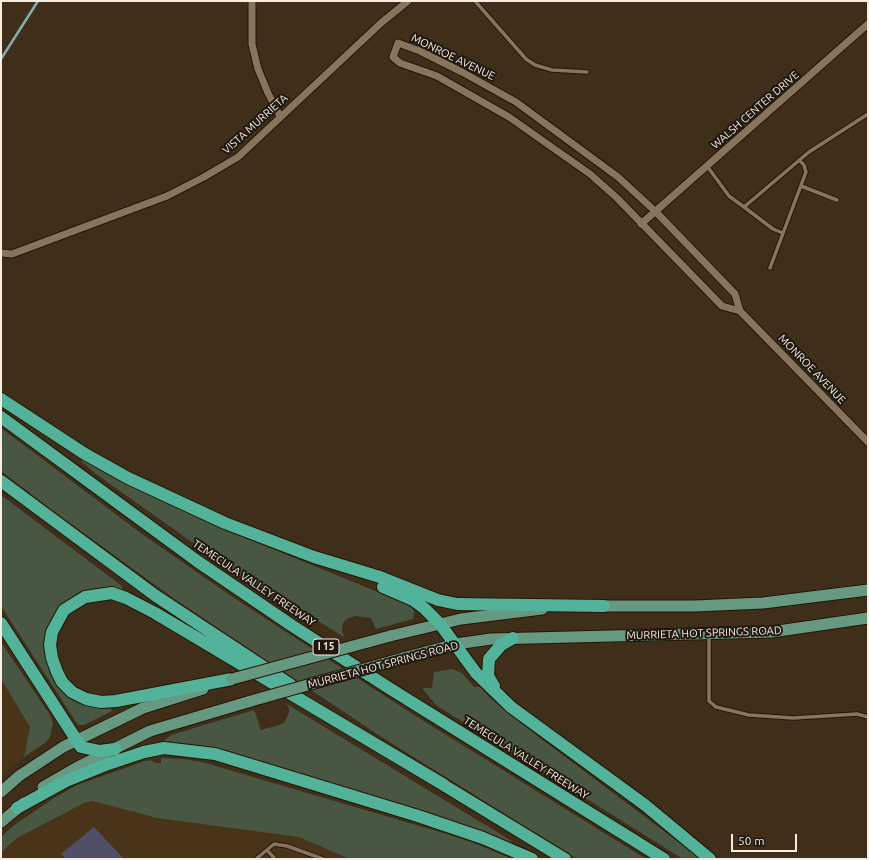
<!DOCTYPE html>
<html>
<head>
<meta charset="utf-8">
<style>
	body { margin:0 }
	#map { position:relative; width:869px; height:860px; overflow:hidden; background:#3f2f1a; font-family:Ubuntu,sans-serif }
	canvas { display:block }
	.frame { position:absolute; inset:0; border:2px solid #f8ede1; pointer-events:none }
	.scale { position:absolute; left:731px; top:834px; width:66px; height:18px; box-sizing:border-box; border:2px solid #f8ede1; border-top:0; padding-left:5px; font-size:12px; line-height:14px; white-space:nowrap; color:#f8ede1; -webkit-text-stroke:3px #201810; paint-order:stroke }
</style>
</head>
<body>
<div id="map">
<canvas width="869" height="860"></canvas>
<div class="frame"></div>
<div class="scale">50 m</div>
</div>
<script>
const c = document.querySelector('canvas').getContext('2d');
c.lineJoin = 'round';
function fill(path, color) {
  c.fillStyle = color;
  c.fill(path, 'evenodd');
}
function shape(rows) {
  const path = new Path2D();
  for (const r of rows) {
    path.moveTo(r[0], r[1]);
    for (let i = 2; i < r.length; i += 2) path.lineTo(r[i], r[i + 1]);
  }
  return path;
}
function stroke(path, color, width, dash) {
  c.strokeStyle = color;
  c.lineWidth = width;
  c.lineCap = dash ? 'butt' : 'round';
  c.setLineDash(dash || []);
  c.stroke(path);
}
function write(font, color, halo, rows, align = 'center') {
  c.font = font + ' Ubuntu,sans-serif';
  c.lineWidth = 4;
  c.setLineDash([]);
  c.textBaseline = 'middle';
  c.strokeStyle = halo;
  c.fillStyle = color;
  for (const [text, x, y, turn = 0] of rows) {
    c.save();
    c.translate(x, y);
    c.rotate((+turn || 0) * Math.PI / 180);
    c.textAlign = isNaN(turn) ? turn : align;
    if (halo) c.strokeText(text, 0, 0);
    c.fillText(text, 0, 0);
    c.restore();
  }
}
fill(shape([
	[1,679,30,727,24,757,1,776],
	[101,790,326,827,372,859,1,859,1,837]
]), '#493319');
fill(shape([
	[1,428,142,534,234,598,414,715,646,859,577,859,380,736,176,600,52,510,1,471],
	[82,458,142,491,212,524,407,604,414,610,413,619,376,629,371,618,356,616,348,618,343,623,342,631,344,637,279,597,258,589,96,474,81,461],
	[1,495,122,586,122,589,118,590,95,589,84,592,71,598,62,606,46,658,53,676,84,704,95,707,110,707,112,711,84,725,79,725,76,722,1,606],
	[1,642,50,715,53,723,50,737,45,743,24,757,30,727,1,679],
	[452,669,462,673,474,687,480,687,491,699,544,741,701,859,683,859,436,705,422,688,432,688,434,672],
	[285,703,510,840,514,845,202,747,161,743,171,735,254,710,261,730,279,725,284,723,289,713,289,708],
	[161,758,183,759,202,762,450,835,474,843,512,859,350,859,299,837,157,818,93,801,84,803,17,838,1,852,1,837,13,826,54,798,77,785,145,761,151,760,155,763,161,763]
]), '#495642');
stroke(shape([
	[1,59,38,1]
]), '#89aaab', 2.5);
fill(shape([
	[819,369,827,380,820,385,810,376],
	[94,827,124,859,66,859,61,854]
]), '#504f68');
const lane = shape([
	[475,1,526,59,535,65,552,70,587,72],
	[707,166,729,196,744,207,809,152,868,114],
	[801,186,837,200],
	[744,207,773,229,783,233],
	[770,268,806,172,804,165,799,160],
	[709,636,709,701,716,707,749,715,793,718,857,714,868,717],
	[267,850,275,859],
	[256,859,274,844,287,846,323,859]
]);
const street = shape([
	[252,1,252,44,258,69,268,93,280,116],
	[641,224,868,24],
	[1,253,12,254,167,196,204,177,238,157,381,23,408,1],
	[740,311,722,306,617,198,590,174,509,117,437,76,400,63,393,57,398,43,420,51,462,72,516,102,618,177,656,212,735,294,740,311,868,442]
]);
const primary = shape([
	[596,606,695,606,763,603,868,590],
	[390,636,461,619,542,609],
	[403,658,456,644,491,639,771,632,868,618],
	[43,787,76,768,150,731,251,701],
	[1,792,19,776,63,747,143,708,203,689],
	[1,822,24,803]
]);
const highway = shape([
	[1,399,85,454,128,478,225,523,314,557,380,577,438,600,457,604,604,606],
	[1,417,197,561,291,625,389,688,664,859],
	[1,481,156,596,291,685],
	[383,587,413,600,424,608,440,624,476,673,511,707,645,805,710,859],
	[1,623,81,747,100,751,115,749],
	[232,679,116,701,101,702,86,699,72,692,62,682,57,672,52,658,50,645,52,632,64,610,85,597,112,593,126,598,155,613,444,785],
	[494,686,488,676,489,659,501,645,513,638],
	[437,781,565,859],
	[17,808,66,781,108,764,144,752,164,748,215,754,418,816,483,838,532,859]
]);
stroke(lane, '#261603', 5.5);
stroke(street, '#261603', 9);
stroke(primary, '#261603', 13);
stroke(highway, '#261603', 14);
stroke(lane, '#87745d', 3.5);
stroke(street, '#87745d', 7);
stroke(primary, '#679982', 11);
stroke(highway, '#52b29a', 12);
const primaryBridge = shape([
	[232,679,390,636],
	[251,701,403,658]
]);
stroke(primaryBridge, '#261603', 13, []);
stroke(primaryBridge, '#679982', 11);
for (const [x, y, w] of [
	[326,647,26]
]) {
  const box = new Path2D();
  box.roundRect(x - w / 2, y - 8, w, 16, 3);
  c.fillStyle = '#201810';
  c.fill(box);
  stroke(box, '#f8ede1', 1);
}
write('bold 10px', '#f8ede1', null, [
	["I 15",326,647]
]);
write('11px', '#f8ede1', '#201810', [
	["MONROE AVENUE",453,57,26],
	["WALSH CENTER DRIVE",755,110,-41],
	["VISTA MURRIETA",255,124,-42],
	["MONROE AVENUE",812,369,46],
	["TEMECULA VALLEY FREEWAY",254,583,34],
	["MURRIETA HOT SPRINGS ROAD",704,633,-2],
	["MURRIETA HOT SPRINGS ROAD",383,665,-15],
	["TEMECULA VALLEY FREEWAY",526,758,32]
]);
</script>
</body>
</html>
